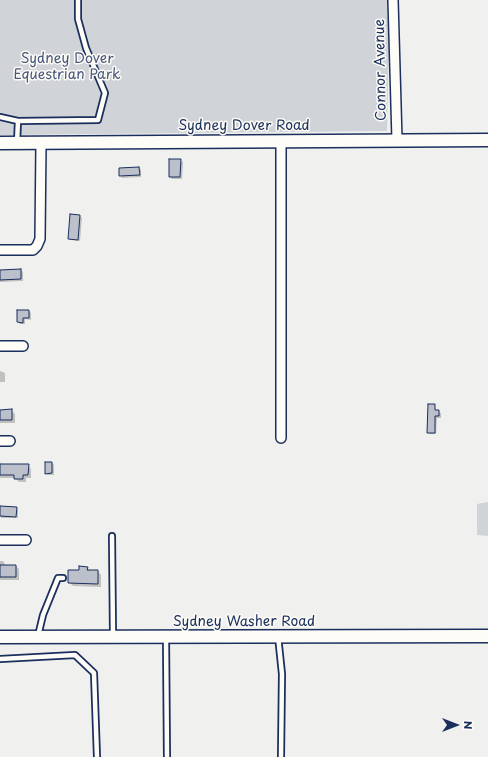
<!DOCTYPE html>
<html>
<head>
<meta charset="utf-8">
<style>
	body { margin:0 }
	#map { position:relative; width:488px; height:757px; overflow:hidden; background:#f0f0ee; font-family:"Playpen Sans",sans-serif }
	canvas { display:block }
	.north { position:absolute; left:436px; top:705px; width:40px; height:40px; -webkit-text-stroke:3px #fdfcf7; paint-order:stroke; rotate:90deg; font-size:11px; font-weight:700; line-height:16px; text-align:center; color:#1b2f5e }
	.north::after { content:''; display:block; margin:auto; width:14px; height:18px; background:#1b2f5e; clip-path:polygon(50% 0,100% 100%,50% 72%,0 100%) }
</style>
</head>
<body>
<div id="map">
<canvas width="488" height="757"></canvas>
<div class="north">N</div>
</div>
<script>
const c = document.querySelector('canvas').getContext('2d');
c.lineJoin = 'round';
function fill(path, color) {
  c.fillStyle = color;
  c.fill(path, 'evenodd');
}
function shape(rows) {
  const path = new Path2D();
  for (const r of rows) {
    path.moveTo(r[0], r[1]);
    for (let i = 2; i < r.length; i += 2) path.lineTo(r[i], r[i + 1]);
  }
  return path;
}
function stroke(path, color, width, dash) {
  c.strokeStyle = color;
  c.lineWidth = width;
  c.lineCap = dash ? 'butt' : 'round';
  c.setLineDash(dash || []);
  c.stroke(path);
}
function write(font, color, halo, rows, align = 'center') {
  c.font = font + ' "Playpen Sans",sans-serif';
  c.lineWidth = 3;
  c.setLineDash([]);
  c.textBaseline = 'middle';
  c.strokeStyle = halo;
  c.fillStyle = color;
  for (const [text, x, y, turn = 0] of rows) {
    c.save();
    c.translate(x, y);
    c.rotate((+turn || 0) * Math.PI / 180);
    c.textAlign = isNaN(turn) ? turn : align;
    if (halo) c.strokeText(text, 0, 0);
    c.fillText(text, 0, 0);
    c.restore();
  }
}
fill(shape([
	[0,0,390,0,387,131,0,135],
	[488,502,488,536,477,535,477,504]
]), '#d0d3d8');
fill(shape([
	[180,160,183,162,182,179,172,179,170,177],
	[139,168,141,170,141,177,122,178,120,175],
	[71,215,80,216,82,218,80,241,71,240,69,238],
	[21,270,23,272,23,281,0,282,0,271],
	[29,311,31,313,31,320,25,319,25,324,20,324,18,322],
	[0,371,5,373,5,382,0,382],
	[434,405,436,411,441,413,441,418,437,418,436,434,430,434,428,432],
	[0,410,11,410,15,414,15,423,0,423],
	[52,463,54,465,54,475,48,475,46,473],
	[0,464,28,465,31,469,31,478,26,478,26,482,19,482,15,478,0,478],
	[0,507,16,508,18,510,18,518,1,518],
	[0,561,3,561,6,566,16,566,19,569,19,580,0,580],
	[87,568,91,571,98,571,101,575,101,587,73,586,69,582,80,571]
]), '#0003');
const building = shape([
	[169,159,181,159,180,177,169,177,169,159],
	[139,167,140,175,119,176,119,168,139,167],
	[70,214,80,215,78,240,68,239,70,214],
	[21,269,21,279,0,280,0,270,21,269],
	[17,310,29,310,29,318,23,318,23,323,17,322,17,310],
	[428,404,435,404,435,410,439,410,439,416,435,416,435,433,427,433,428,404],
	[12,409,12,420,0,420,0,410,12,409],
	[45,462,52,462,52,473,45,474,45,462],
	[0,464,29,464,28,475,23,475,23,479,14,479,14,475,0,475,0,464],
	[0,506,17,507,16,517,0,516,0,506],
	[0,565,16,565,16,577,0,577,0,565],
	[79,566,88,567,87,570,98,570,98,584,68,583,68,570,79,570,79,566]
]);
fill(building, '#bbc0ca');
stroke(building, '#1b2f5e', 1);
const service = shape([
	[0,117,18,121],
	[17,143,18,121,98,120,105,93,86,48,78,19,78,0],
	[112,536,113,635],
	[38,636,43,615,58,578,63,578],
	[278,636,282,674,281,757],
	[166,637,167,757],
	[0,659,75,655,94,673,97,757]
]);
const minor = shape([
	[393,0,397,140],
	[0,250,33,250,37,246,40,239,41,143],
	[0,346,23,346],
	[281,438,281,141],
	[0,441,10,441],
	[0,540,26,540]
]);
const tertiary = shape([
	[0,143,488,140],
	[0,637,488,636]
]);
stroke(service, '#1b2f5e', 8);
stroke(minor, '#1b2f5e', 12);
stroke(tertiary, '#1b2f5e', 15);
stroke(service, '#fdfcf7', 4.5);
stroke(minor, '#fdfcf7', 9);
stroke(tertiary, '#fdfcf7', 12);
write('14px', '#48587c', '#fdfcf7', [
	["Sydney Dover",67,59],
	["Equestrian Park",67,75]
]);
write('14px', '#1b2f5e', '#fdfcf7', [
	["Connor Avenue",381,70,-91],
	["Sydney Dover Road",244,126],
	["Sydney Washer Road",244,622]
]);
</script>
</body>
</html>
